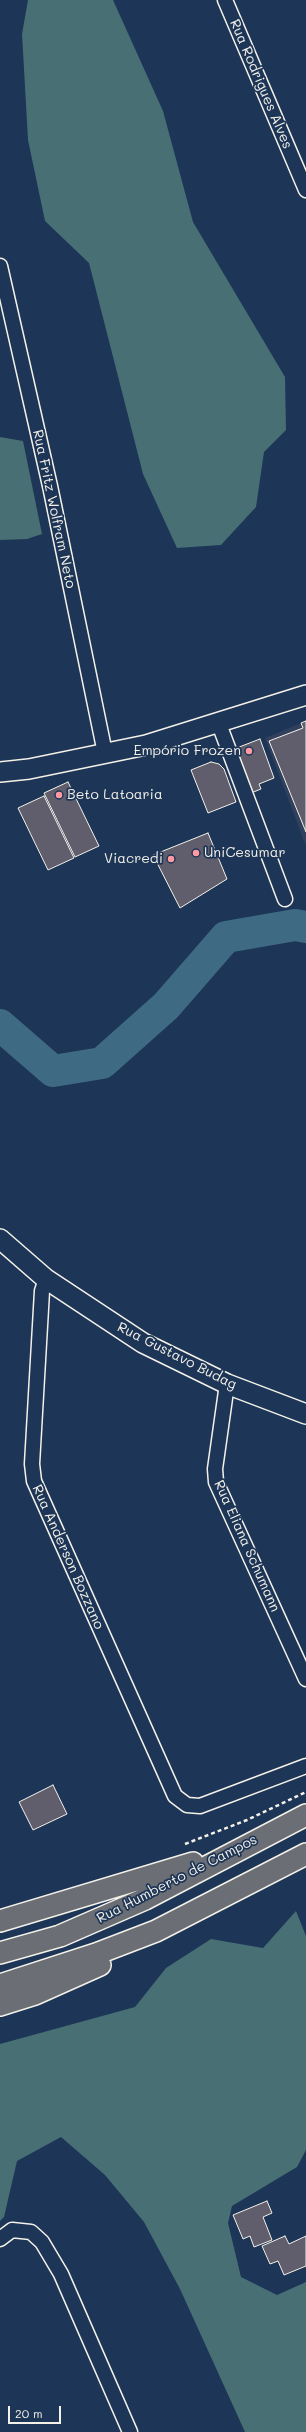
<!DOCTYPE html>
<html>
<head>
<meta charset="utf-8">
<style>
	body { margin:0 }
	#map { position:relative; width:306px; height:2432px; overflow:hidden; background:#1d3557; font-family:Mali,sans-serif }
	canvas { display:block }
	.scale { position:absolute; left:8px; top:2406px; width:53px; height:18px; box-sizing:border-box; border:2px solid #f4f1e8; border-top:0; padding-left:5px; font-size:12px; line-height:14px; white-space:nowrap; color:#f4f1e8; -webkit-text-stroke:3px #1d3557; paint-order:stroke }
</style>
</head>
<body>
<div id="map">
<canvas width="306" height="2432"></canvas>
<div class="scale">20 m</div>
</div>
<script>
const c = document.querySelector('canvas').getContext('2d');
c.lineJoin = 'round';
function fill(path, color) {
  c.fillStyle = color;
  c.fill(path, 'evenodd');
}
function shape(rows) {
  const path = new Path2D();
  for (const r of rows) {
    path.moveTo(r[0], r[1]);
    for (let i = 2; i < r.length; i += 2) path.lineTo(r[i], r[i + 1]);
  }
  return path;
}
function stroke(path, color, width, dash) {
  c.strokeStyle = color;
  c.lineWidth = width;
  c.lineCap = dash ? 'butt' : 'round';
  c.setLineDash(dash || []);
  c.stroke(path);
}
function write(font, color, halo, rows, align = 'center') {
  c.font = font + ' Mali,sans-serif';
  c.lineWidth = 3.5;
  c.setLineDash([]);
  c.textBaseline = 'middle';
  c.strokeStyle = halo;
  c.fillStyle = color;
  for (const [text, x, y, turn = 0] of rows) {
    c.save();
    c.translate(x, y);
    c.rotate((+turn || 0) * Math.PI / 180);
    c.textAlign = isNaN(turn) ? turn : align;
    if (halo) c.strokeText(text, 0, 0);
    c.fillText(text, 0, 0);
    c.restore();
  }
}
fill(shape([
	[306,721,306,846,265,738]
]), '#31415d');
fill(shape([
	[28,0,113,0,163,111,193,222,285,377,286,430,264,452,256,507,221,545,177,548,143,474,89,263,45,221,28,140,22,34],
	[0,437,23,441,42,534,27,539,0,540],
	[296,1911,306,1936,306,2150,297,2167,232,2206,228,2223,241,2277,277,2295,306,2282,306,2432,245,2432,180,2289,144,2222,105,2175,61,2137,17,2161,4,2217,0,2221,0,2044,135,2007,166,1968,211,1939,263,1948]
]), '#476f74');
stroke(shape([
	[0,1025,53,1071,102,1063,166,1006,226,937,295,925,306,927]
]), '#3e6a84', 32);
const building = shape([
	[306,721,306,832,269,741,303,728,301,723,306,721],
	[260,739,274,778,259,784,261,789,251,793,234,749,260,739],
	[211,762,219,764,224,769,236,802,208,813,191,770,211,762],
	[68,782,99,846,75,857,44,793,68,782],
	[44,796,74,858,48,870,18,808,44,796],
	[208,833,227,879,180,908,153,855,208,833],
	[53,1785,67,1814,33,1830,19,1802,53,1785],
	[267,2201,272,2213,263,2217,272,2240,254,2247,250,2236,243,2239,233,2215,267,2201],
	[285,2236,289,2244,306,2236,306,2266,284,2275,278,2261,270,2264,262,2246,285,2236]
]);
fill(building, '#605e6c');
stroke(building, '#f4f1e8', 1);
const street = shape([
	[225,0,306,190],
	[0,266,50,486,105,753],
	[219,724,285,899],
	[46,1279,42,1291,32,1464,34,1481,175,1796,187,1805,200,1806,306,1766],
	[227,1384,215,1469,216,1482,306,1679],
	[0,2239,12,2230,31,2232,42,2242,61,2274,130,2432]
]);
const secondary = shape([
	[0,772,29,769,146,745,306,695],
	[0,1239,46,1279,143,1343,227,1384,306,1414]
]);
const primary = shape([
	[0,1921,193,1863],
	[0,1953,60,1936,145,1899,306,1815],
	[0,1985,96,1954,156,1931,306,1854],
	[0,2005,35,1994,100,1965]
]);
stroke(street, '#f4f1e8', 17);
stroke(secondary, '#f4f1e8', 22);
stroke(primary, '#f4f1e8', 24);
stroke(shape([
	[185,1844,247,1820,306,1792]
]), '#f4f1e8', 2.5, [4, 3]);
stroke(street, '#1d3557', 14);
stroke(secondary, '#1d3557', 19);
stroke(primary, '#6b6f75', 21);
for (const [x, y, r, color] of [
	[249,751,4,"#ff9aa2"],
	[59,795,4,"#ff9aa2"],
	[196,853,4,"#ff9aa2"],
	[171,859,4,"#ff9aa2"]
]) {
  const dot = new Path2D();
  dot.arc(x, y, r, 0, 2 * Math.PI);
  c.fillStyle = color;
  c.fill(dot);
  stroke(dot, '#1d3557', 1.5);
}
write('14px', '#f4f1e8', '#1d3557', [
	["Rua Rodrigues Alves",261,84,67],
	["Rua Fritz Wolfram Neto",54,509,78],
	["Rua Gustavo Budag",177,1356,27],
	["Rua Eliana Schumann",247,1546,66],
	["Rua Anderson Bozzano",68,1557,66],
	["Rua Humberto de Campos",177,1879,-27]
]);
write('14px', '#f4f1e8', '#1d3557', [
	["Empório Frozen",241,751],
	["Beto Latoaria",67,795,"left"],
	["UniCesumar",204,853,"left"],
	["Viacredi",163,859]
], 'right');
</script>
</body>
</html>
